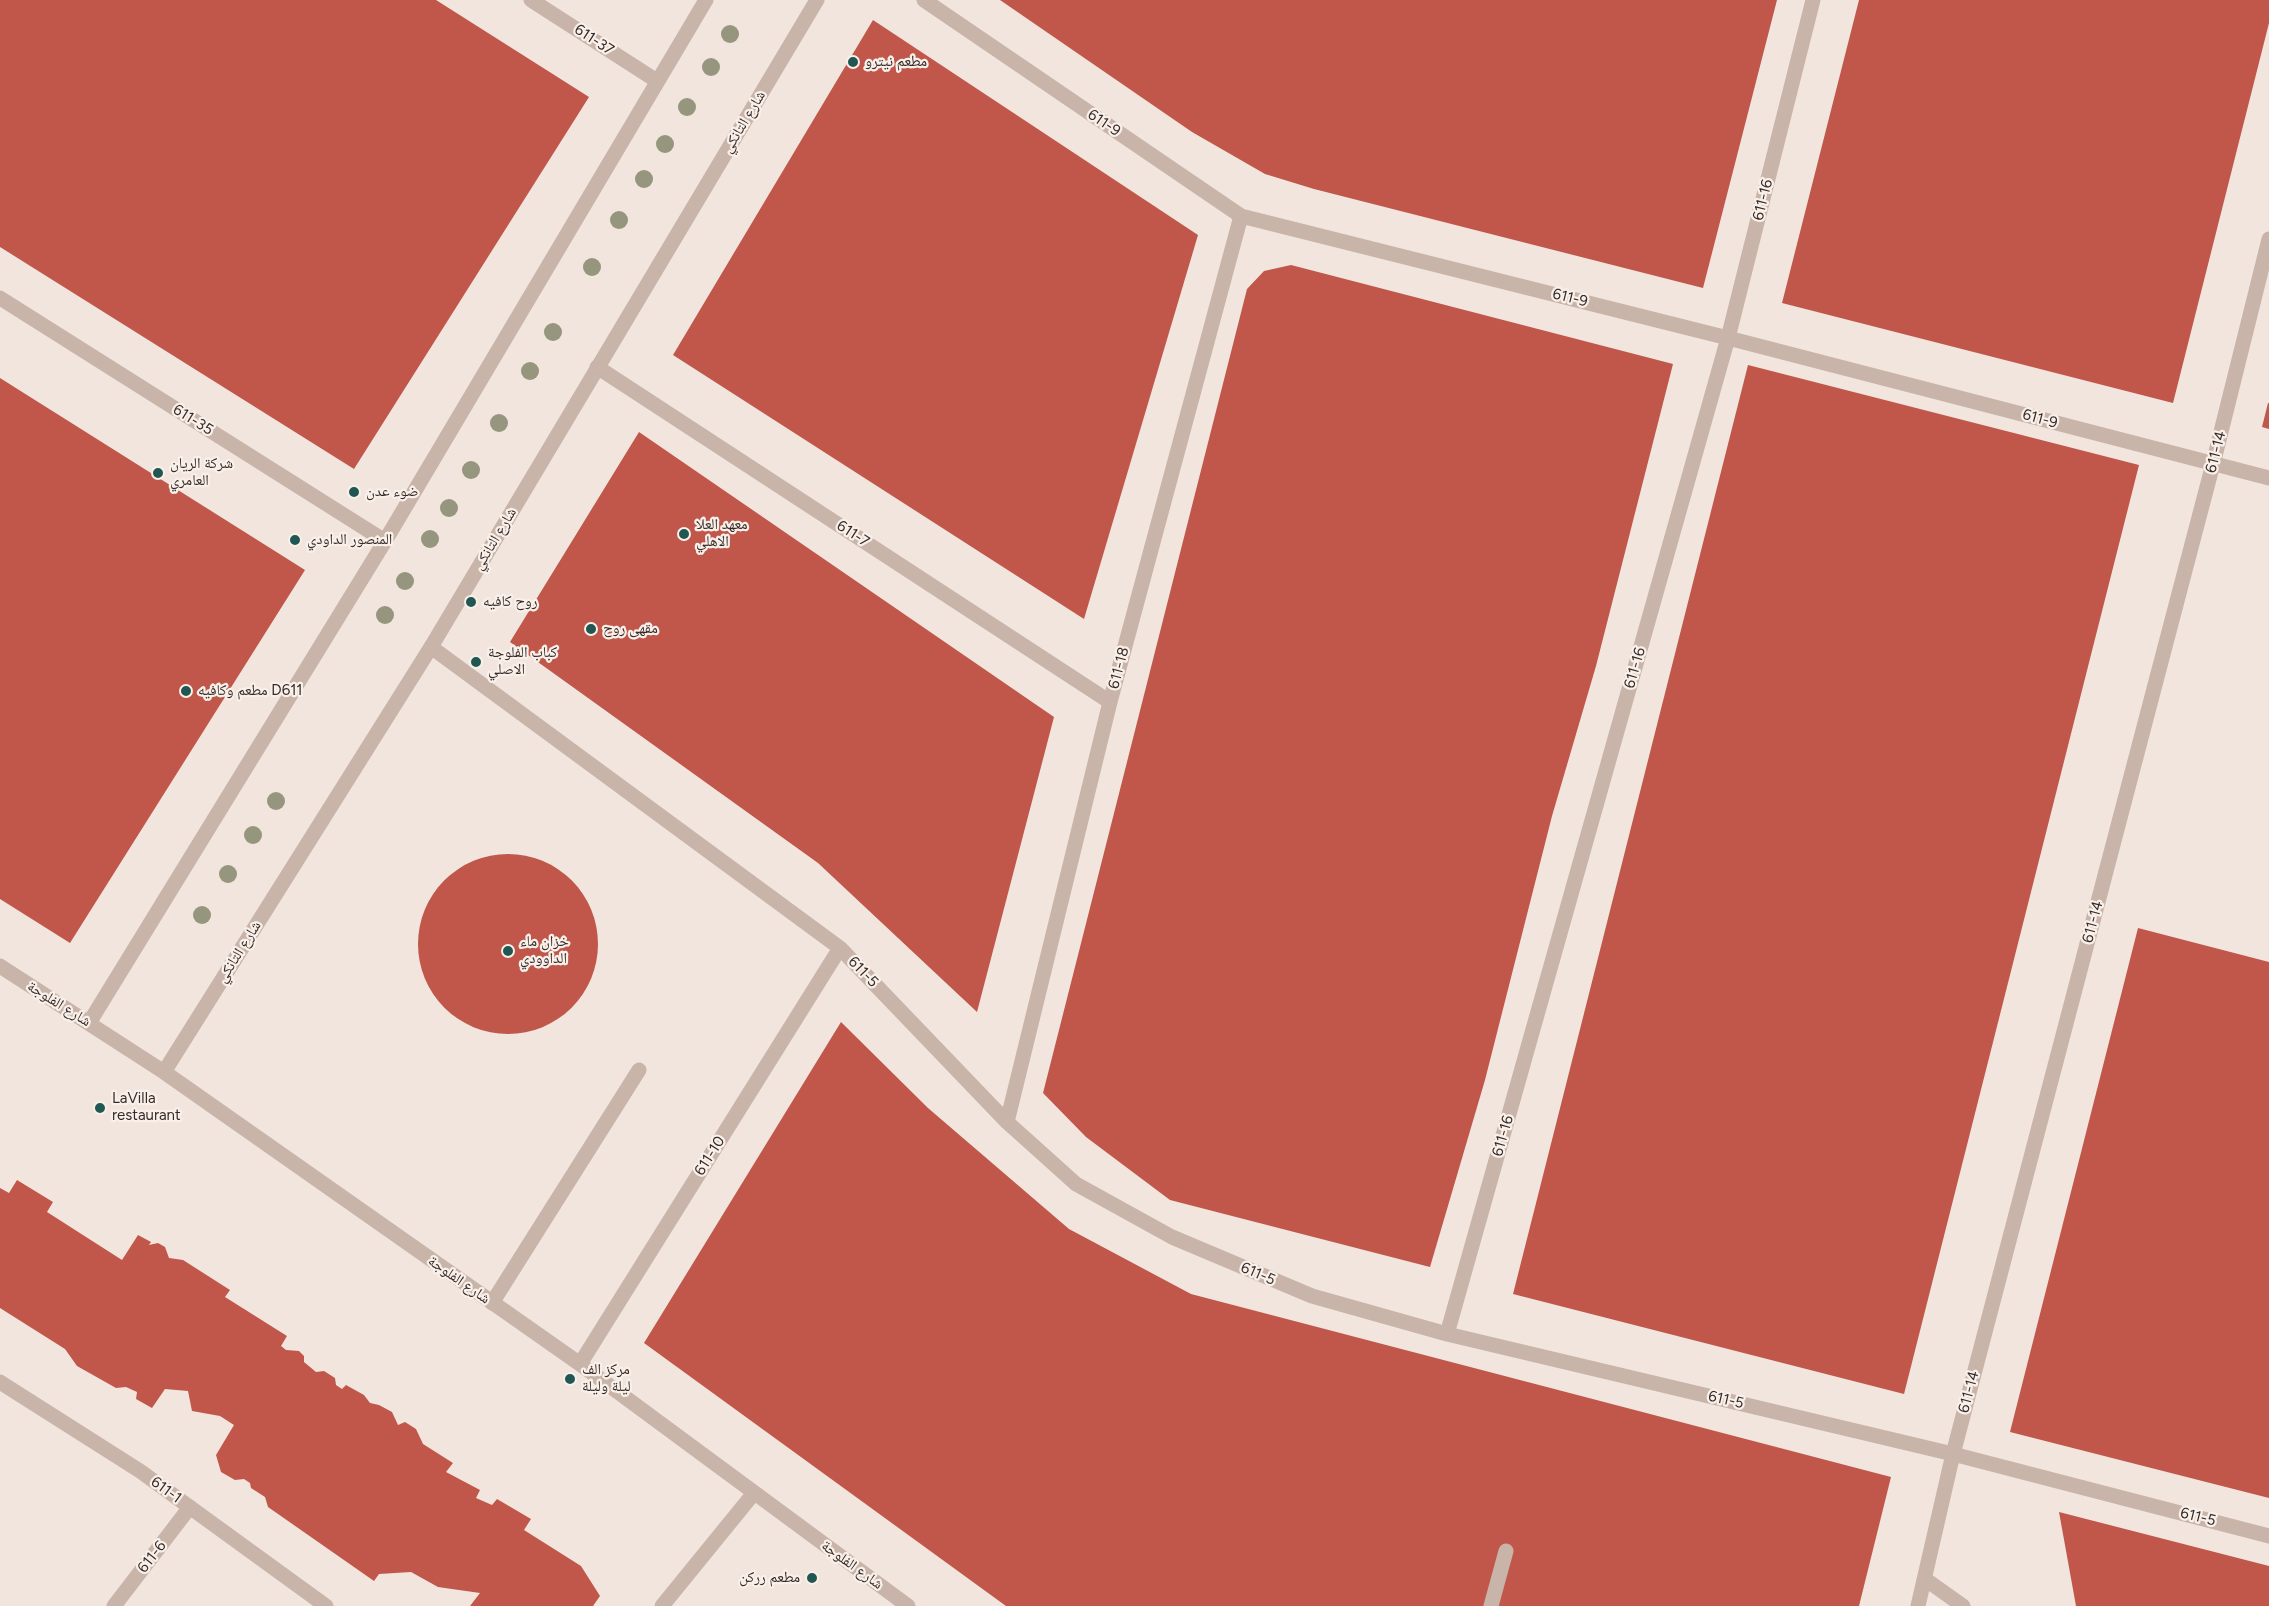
<!DOCTYPE html>
<html>
<head>
<meta charset="utf-8">
<style>
	body { margin:0 }
	canvas { display:block; background:#f1e5dd }
</style>
</head>
<body>
<canvas width="2269" height="1606"></canvas>
<script>
const c = document.querySelector('canvas').getContext('2d');
c.lineJoin = 'round';
function fill(path, color) {
  c.fillStyle = color;
  c.fill(path, 'evenodd');
}
function shape(rows) {
  const path = new Path2D();
  for (const r of rows) {
    if (r.length === 3) {
      path.moveTo(r[0] + r[2], r[1]);
      path.arc(r[0], r[1], r[2], 0, 2 * Math.PI);
      continue;
    }
    path.moveTo(r[0], r[1]);
    for (let i = 2; i < r.length; i += 2) path.lineTo(r[i], r[i + 1]);
  }
  return path;
}
function stroke(path, color, width, dash) {
  c.strokeStyle = color;
  c.lineWidth = width;
  c.lineCap = dash ? 'butt' : 'round';
  c.setLineDash(dash || []);
  c.stroke(path);
}
function write(font, color, halo, rows, align = 'center') {
  c.font = font + ' Figtree,"Noto Naskh Arabic",sans-serif';
  c.lineWidth = 4.5;
  c.setLineDash([]);
  c.textBaseline = 'middle';
  c.strokeStyle = halo;
  c.fillStyle = color;
  for (const [text, x, y, turn = 0] of rows) {
    c.save();
    c.translate(x, y);
    c.rotate((+turn || 0) * Math.PI / 180);
    c.textAlign = isNaN(turn) ? turn : align;
    if (halo) c.strokeText(text, 0, 0);
    c.fillText(text, 0, 0);
    c.restore();
  }
}
fill(shape([
	[0,0,436,0,589,97,354,469,0,247],
	[1000,0,1777,0,1703,288,1314,189,1265,174,1192,132],
	[1859,0,2269,0,2269,23,2173,403,1782,303],
	[873,20,1198,235,1084,619,673,355],
	[1291,265,1673,364,1596,666,1552,816,1485,1080,1430,1267,1170,1200,1086,1137,1043,1093,1247,289,1264,271],
	[1748,365,2139,465,1904,1394,1513,1294],
	[0,378,305,570,70,943,0,899],
	[2268,403,2269,403,2269,429,2262,427],
	[639,432,1054,717,977,1012,818,863,510,642],
	[508,944,90],
	[2138,928,2269,962,2269,1498,2010,1432],
	[841,1022,928,1108,1069,1229,1191,1294,1891,1477,1859,1606,1006,1606,644,1343],
	[17,1180,53,1202,47,1212,122,1260,138,1235,151,1242,149,1245,158,1243,165,1247,169,1258,183,1260,230,1290,225,1297,287,1336,281,1346,286,1350,299,1351,304,1356,304,1362,316,1372,324,1371,335,1378,336,1385,342,1389,346,1385,364,1395,370,1403,379,1405,392,1412,398,1425,405,1422,416,1429,423,1444,453,1463,446,1472,480,1490,476,1498,492,1505,497,1499,531,1519,524,1530,581,1566,600,1596,593,1606,470,1606,480,1593,438,1587,411,1572,379,1574,374,1581,268,1507,265,1497,251,1488,250,1483,244,1479,235,1480,221,1472,216,1455,234,1425,220,1416,192,1411,188,1391,165,1389,152,1408,136,1399,137,1392,126,1387,116,1388,77,1366,65,1349,0,1308,0,1188,9,1193],
	[2059,1512,2269,1566,2269,1606,2076,1606]
]), '#c1574b');
stroke(shape([
	[492,1303,639,1070],
	[1491,1606,1506,1551]
]), '#c9b4a9', 15);
stroke(shape([
	[531,0,657,81],
	[924,0,1241,216,1728,338,2269,478],
	[0,298,385,541],
	[597,367,1110,702],
	[431,647,840,948,1007,1122,1076,1184,1172,1237,1312,1296,1447,1334,1953,1454,2269,1536],
	[1007,1122,1110,702,1241,216],
	[1447,1334,1728,338,1813,0],
	[580,1364,840,948],
	[0,1382,140,1471,326,1606],
	[1925,1579,1963,1606],
	[114,1606,190,1507],
	[662,1606,754,1493],
	[1918,1606,1953,1454,2213,464,2269,239]
]), '#c9b4a9', 15);
stroke(shape([
	[0,966,164,1072,580,1364,908,1606],
	[89,1023,385,541,706,0],
	[164,1072,431,647,817,0]
]), '#c9b4a9', 15);
c.fillStyle = '#96957d';
for (const [x, y] of [
	[730,34],
	[711,67],
	[687,107],
	[665,144],
	[644,179],
	[619,220],
	[592,267],
	[553,332],
	[530,371],
	[499,423],
	[471,470],
	[449,508],
	[430,539],
	[405,581],
	[385,615],
	[276,801],
	[253,835],
	[228,874],
	[202,915]
]) {
  c.beginPath();
  c.arc(x, y, 9, 0, 2 * Math.PI);
  c.fill();
}
for (const [x, y, r, color] of [
	[853,62,6,"#205753"],
	[158,473,6,"#205753"],
	[354,492,6,"#205753"],
	[684,534,6,"#205753"],
	[295,540,6,"#205753"],
	[471,602,6,"#205753"],
	[591,629,6,"#205753"],
	[476,662,6,"#205753"],
	[186,691,6,"#205753"],
	[508,951,6,"#205753"],
	[100,1108,6,"#205753"],
	[570,1379,6,"#205753"],
	[812,1578,6,"#205753"]
]) {
  const dot = new Path2D();
  dot.arc(x, y, r, 0, 2 * Math.PI);
  c.fillStyle = color;
  c.fill(dot);
  stroke(dot, '#f9f0ea', 2);
}
write('15px', '#372b29', '#f9f0ea', [
	["611-37",594,40,33],
	["شارع التانكي",744,122,-59],
	["611-9",1104,123,34],
	["611-16",1763,200,-76],
	["611-9",1570,298,14],
	["611-9",2040,419,15],
	["611-35",193,420,32],
	["611-14",2216,452,-76],
	["611-7",853,534,33],
	["شارع التانكي",495,539,-59],
	["611-18",1119,668,-75],
	["611-16",1635,668,-74],
	["611-14",2093,922,-75],
	["شارع التانكي",239,952,-58],
	["611-5",863,972,46],
	["شارع الفلوجة",59,1004,32],
	["611-16",1503,1136,-74],
	["611-10",710,1156,-58],
	["611-5",1258,1274,23],
	["شارع الفلوجة",459,1280,35],
	["611-14",1969,1392,-75],
	["611-5",1726,1400,13],
	["611-1",166,1490,36],
	["611-5",2198,1517,14],
	["611-6",152,1557,-52],
	["شارع الفلوجة",852,1565,36]
]);
write('15px', '#372b29', '#f9f0ea', [
	["مطعم نيترو",865,62],
	["شركة الريان",170,464],
	["العامري",170,481],
	["ضوء عدن",366,492],
	["معهد العلا",696,525],
	["الاهلي",696,542],
	["المنصور الداودي",307,540],
	["روح كافيه",483,602],
	["مقهى روح",603,629],
	["كباب الفلوجة",488,653],
	["الاصلي",488,670],
	["مطعم وكافيه D611",198,691],
	["خزان ماء",520,942],
	["الداوودي",520,959],
	["LaVilla",112,1099],
	["restaurant",112,1116],
	["مركز الف",582,1370],
	["ليلة وليلة",582,1387],
	["مطعم رركن",800,1578,"right"]
], 'left');
</script>
</body>
</html>
